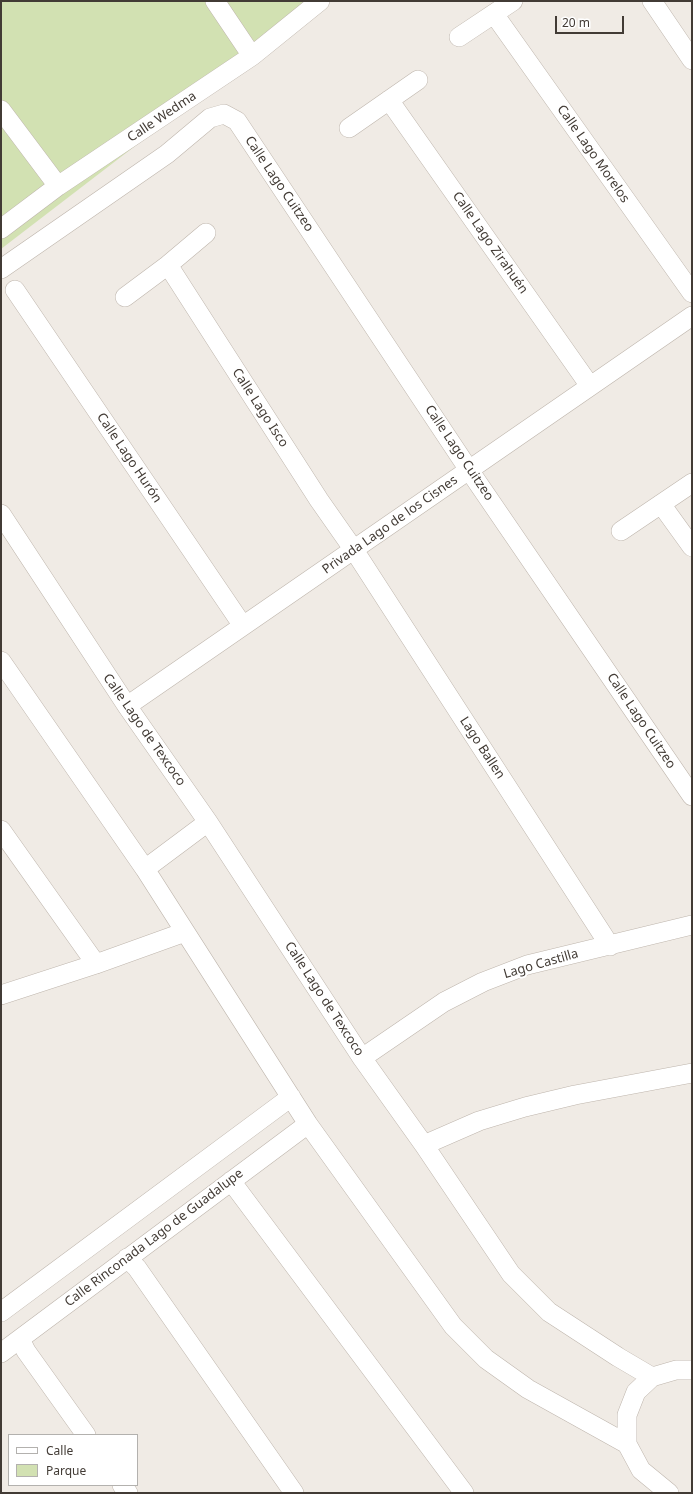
<!DOCTYPE html>
<html>
<head>
<meta charset="utf-8">
<style>
	body { margin:0 }
	#map { position:relative; width:693px; height:1494px; overflow:hidden; background:#f0ebe5; font-family:"Noto Sans",sans-serif }
	canvas { display:block }
	.frame { position:absolute; inset:0; border:2px solid #423b35; pointer-events:none }
	.legend { position:absolute; left:8px; top:1434px; width:130px; height:52px; box-sizing:border-box; background:#fff; border:1px solid #b3b1ae; margin:0; padding:5px 7px; list-style:none; font-size:12px; color:#423b35 }
	.legend li { display:flex; align-items:center; gap:8px; height:20px }
	.legend b { width:20px; border:1px solid #b3b1ae }
	.scale { position:absolute; left:555px; top:16px; width:69px; height:18px; box-sizing:border-box; border:2px solid #423b35; border-top:0; padding-left:5px; font-size:12px; line-height:14px; white-space:nowrap; color:#423b35; -webkit-text-stroke:3px #fff; paint-order:stroke }
</style>
</head>
<body>
<div id="map">
<canvas width="693" height="1494"></canvas>
<div class="frame"></div>
<ul class="legend">
<li><b style="height:5px;background:#fff"></b>Calle</li>
<li><b style="height:11px;background:#d2e1b2"></b>Parque</li>
</ul>
<div class="scale">20 m</div>
</div>
<script>
const c = document.querySelector('canvas').getContext('2d');
c.lineJoin = 'round';
function fill(path, color) {
  c.fillStyle = color;
  c.fill(path, 'evenodd');
}
function shape(rows) {
  const path = new Path2D();
  for (const r of rows) {
    path.moveTo(r[0], r[1]);
    for (let i = 2; i < r.length; i += 2) path.lineTo(r[i], r[i + 1]);
  }
  return path;
}
function stroke(path, color, width, dash) {
  c.strokeStyle = color;
  c.lineWidth = width;
  c.lineCap = dash ? 'butt' : 'round';
  c.setLineDash(dash || []);
  c.stroke(path);
}
function write(font, color, halo, rows, align = 'center') {
  c.font = font + ' "Noto Sans",sans-serif';
  c.lineWidth = 4;
  c.setLineDash([]);
  c.textBaseline = 'middle';
  c.strokeStyle = halo;
  c.fillStyle = color;
  for (const [text, x, y, turn = 0] of rows) {
    c.save();
    c.translate(x, y);
    c.rotate((+turn || 0) * Math.PI / 180);
    c.textAlign = isNaN(turn) ? turn : align;
    if (halo) c.strokeText(text, 0, 0);
    c.fillText(text, 0, 0);
    c.restore();
  }
}
fill(shape([
	[1,1,324,1,1,249]
]), '#d2e1b2');
const street = shape([
	[215,1,252,56],
	[652,1,692,60],
	[494,14,692,293],
	[459,37,513,1],
	[389,100,590,386],
	[1,110,58,186],
	[349,128,418,80],
	[1,229,58,186,252,56,320,1],
	[168,265,319,500,354,550,610,946],
	[1,269,167,154,210,118,224,114,237,121,469,470,692,796],
	[15,290,243,626],
	[125,297,168,265,206,233],
	[661,504,692,547],
	[1,514,127,706,208,822,362,1058,424,1145,511,1274,549,1312,618,1357,652,1377,636,1392,627,1415,627,1444,641,1470,669,1493],
	[621,531,692,483],
	[1,661,145,869,308,1124,453,1326,486,1359,528,1389,627,1444],
	[127,706,692,316],
	[1,830,96,964],
	[145,869,208,822],
	[1,995,96,964,185,932],
	[362,1058,444,1002,483,982,527,965,692,925],
	[424,1145,479,1121,525,1107,575,1095,692,1073],
	[231,1181,464,1493],
	[127,1258,137,1268,294,1493],
	[1,1312,291,1097],
	[20,1339,26,1351,86,1435],
	[1,1353,308,1124],
	[652,1377,676,1370,692,1370],
	[122,1485,128,1493]
]);
stroke(street, '#beb5ac', 20);
stroke(street, '#fff', 19);
write('13px', '#423b35', '#fff', [
	["Calle Wedma",162,117,-34],
	["Calle Lago Morelos",593,154,55],
	["Calle Lago Cuitzeo",279,184,56],
	["Calle Lago Zirahuén",490,243,55],
	["Calle Lago Isco",260,408,57],
	["Calle Lago Cuitzeo",459,453,56],
	["Calle Lago Hurón",129,458,56],
	["Privada Lago de los Cisnes",390,525,-35],
	["Calle Lago Cuitzeo",641,721,56],
	["Calle Lago de Texcoco",144,730,55],
	["Lago Ballen",482,748,57],
	["Lago Castilla",541,964,-16],
	["Calle Lago de Texcoco",324,999,57],
	["Calle Rinconada Lago de Guadalupe",154,1238,-37]
]);
</script>
</body>
</html>
